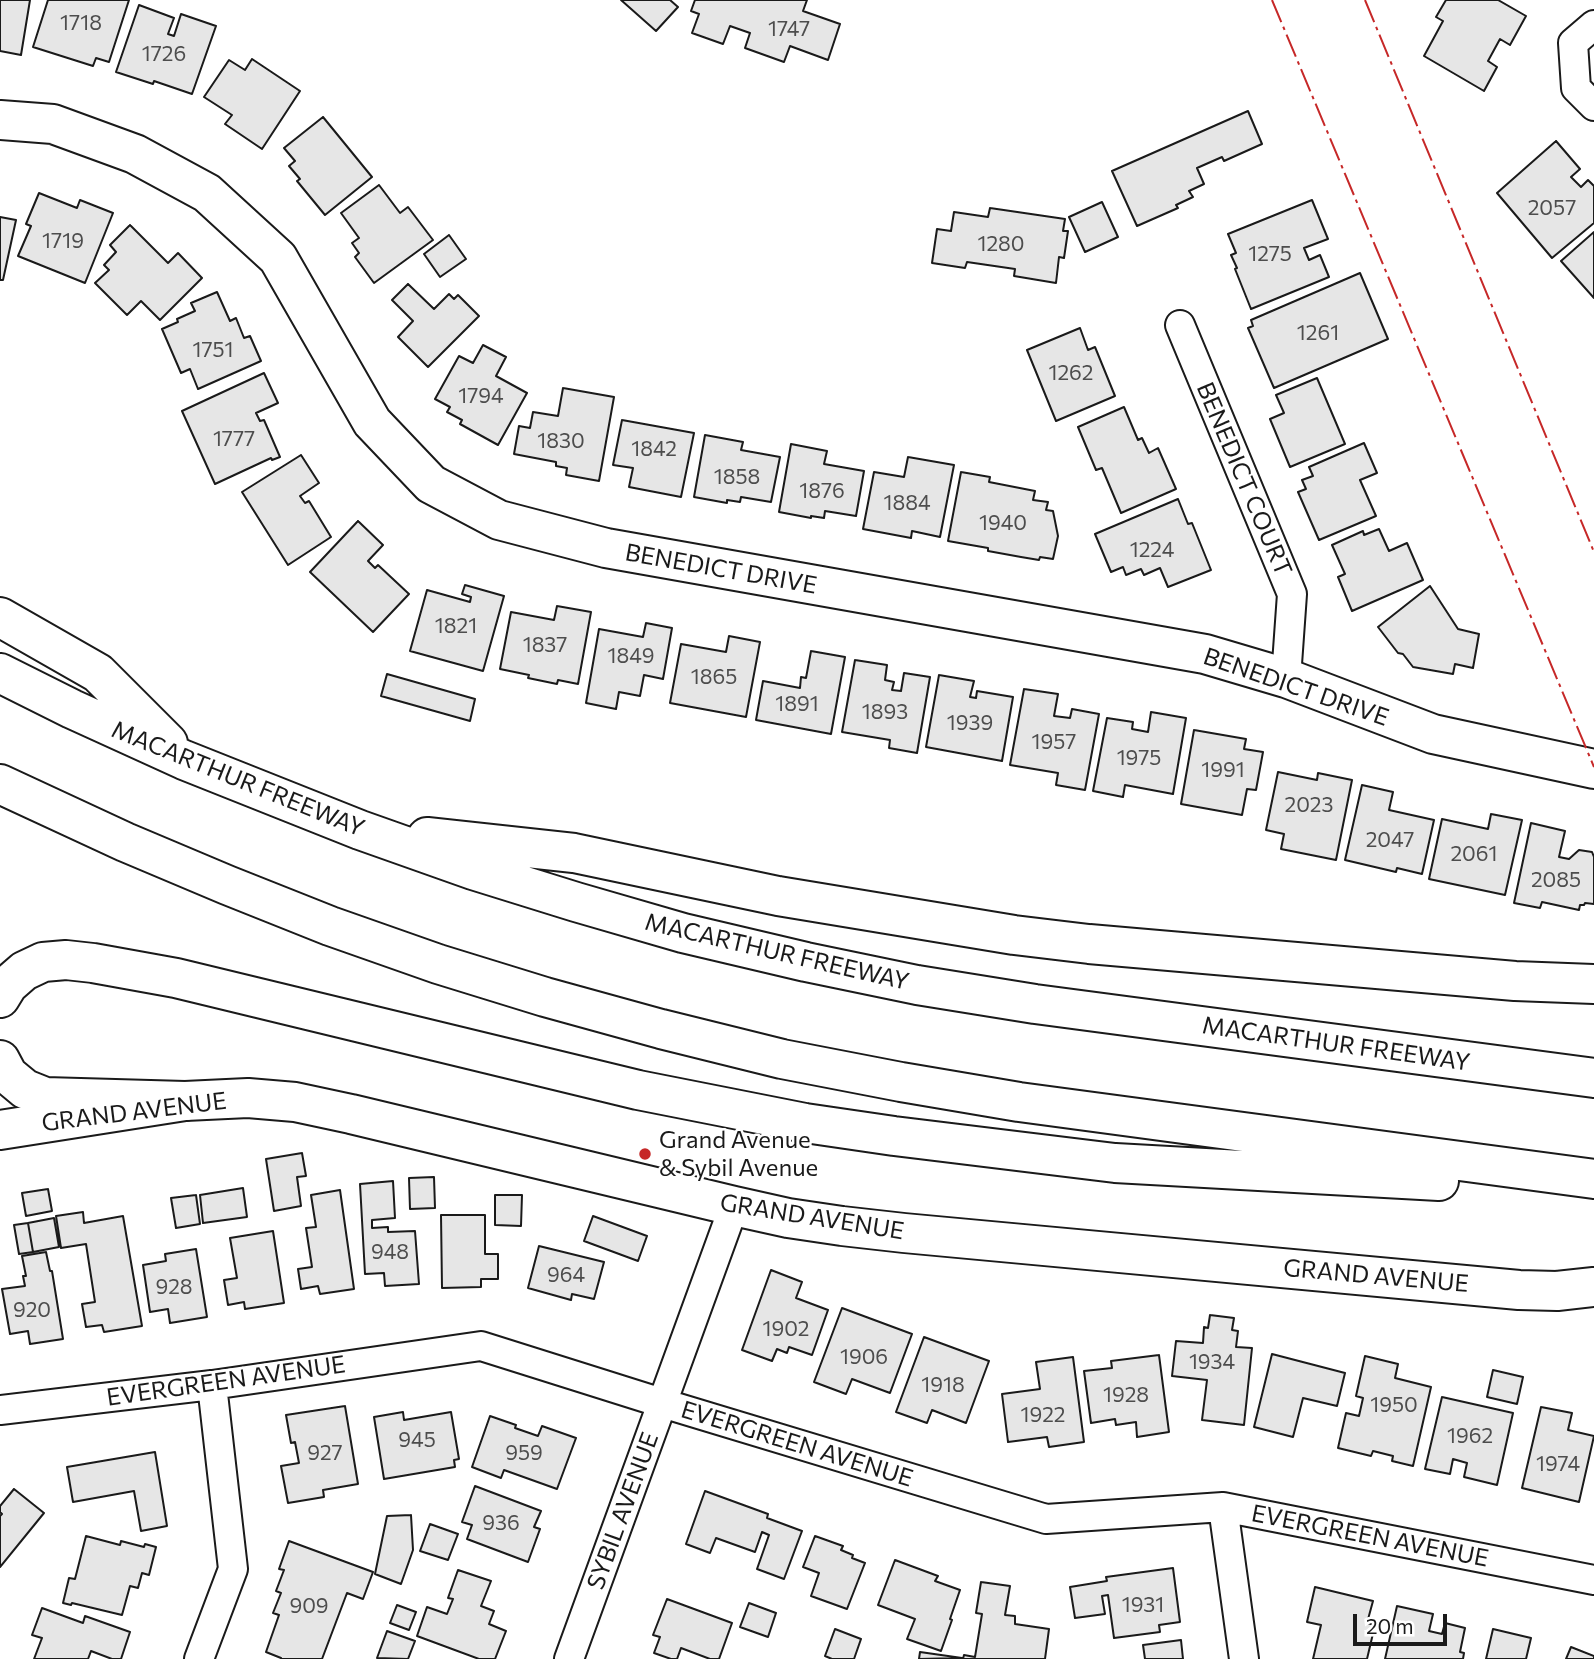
<!DOCTYPE html>
<html>
<head>
<meta charset="utf-8">
<style>
	body { margin:0 }
	#map { position:relative; width:1594px; height:1659px; overflow:hidden; background:#fff; font-family:Commissioner,sans-serif }
	canvas { display:block }
	.scale { position:absolute; left:1353px; top:1614px; width:94px; height:32px; box-sizing:border-box; border:4px solid #1a1a1a; border-top:0; padding-left:9px; font-size:21px; line-height:24px; white-space:nowrap; color:#1a1a1a; -webkit-text-stroke:5px #fff; paint-order:stroke }
</style>
</head>
<body>
<div id="map">
<canvas width="1594" height="1659"></canvas>
<div class="scale">20 m</div>
</div>
<script>
const c = document.querySelector('canvas').getContext('2d');
c.lineJoin = 'round';
function fill(path, color) {
  c.fillStyle = color;
  c.fill(path, 'evenodd');
}
function shape(rows) {
  const path = new Path2D();
  for (const r of rows) {
    path.moveTo(r[0], r[1]);
    for (let i = 2; i < r.length; i += 2) path.lineTo(r[i], r[i + 1]);
  }
  return path;
}
function stroke(path, color, width, dash) {
  c.strokeStyle = color;
  c.lineWidth = width;
  c.lineCap = dash ? 'butt' : 'round';
  c.setLineDash(dash || []);
  c.stroke(path);
}
function write(font, color, halo, rows, align = 'center') {
  c.font = font + ' Commissioner,sans-serif';
  c.lineWidth = 5;
  c.setLineDash([]);
  c.textBaseline = 'middle';
  c.strokeStyle = halo;
  c.fillStyle = color;
  for (const [text, x, y, turn = 0] of rows) {
    c.save();
    c.translate(x, y);
    c.rotate((+turn || 0) * Math.PI / 180);
    c.textAlign = isNaN(turn) ? turn : align;
    if (halo) c.strokeText(text, 0, 0);
    c.fillText(text, 0, 0);
    c.restore();
  }
}
const building = shape([
	[0,0,30,0,21,55,0,51,0,0],
	[48,0,129,0,109,62,96,58,93,66,33,47,48,0],
	[621,0,670,0,678,7,656,31,621,0],
	[695,0,807,0,803,11,840,24,828,60,790,46,784,62,745,48,750,33,730,26,723,44,692,33,699,14,691,11,695,0],
	[1446,0,1498,0,1526,16,1510,45,1500,39,1488,61,1497,67,1484,91,1424,56,1443,21,1436,17,1446,0],
	[139,5,174,18,168,34,174,36,181,14,216,26,192,94,154,81,153,84,116,72,139,5],
	[252,59,300,91,262,149,225,124,232,115,204,97,229,60,245,70,252,59],
	[1248,111,1262,144,1224,161,1222,157,1197,168,1204,184,1189,191,1193,197,1176,205,1178,208,1137,226,1112,171,1248,111],
	[323,117,372,177,325,215,297,181,300,179,289,166,295,161,284,148,323,117],
	[1556,141,1580,169,1571,177,1581,187,1588,180,1594,186,1594,223,1552,258,1497,193,1556,141],
	[379,185,400,213,408,207,433,240,374,283,355,257,359,253,352,243,359,238,341,213,379,185],
	[39,193,77,208,80,200,113,213,85,283,18,256,31,226,26,224,39,193],
	[1312,200,1328,239,1304,248,1309,260,1320,255,1329,277,1251,309,1235,269,1237,268,1231,255,1236,253,1228,234,1312,200],
	[1102,202,1118,237,1085,252,1069,217,1102,202],
	[990,208,1065,219,1063,231,1068,231,1064,258,1059,257,1056,283,1014,276,1015,269,967,262,965,268,932,263,937,229,951,231,954,212,988,217,990,208],
	[0,217,16,220,3,280,0,280,0,217],
	[130,225,168,263,178,253,202,278,160,320,141,301,127,315,95,283,109,270,104,265,116,252,110,245,130,225],
	[1594,232,1594,298,1561,261,1594,232],
	[449,235,466,259,440,277,424,254,449,235],
	[1360,273,1388,339,1274,388,1248,328,1253,326,1251,320,1360,273],
	[408,284,434,309,449,294,454,299,458,295,479,316,428,367,398,337,413,321,392,300,408,284],
	[217,292,230,321,236,318,244,338,250,336,261,361,198,389,190,369,181,373,162,329,178,322,177,319,195,311,191,303,217,292],
	[1080,328,1088,350,1095,347,1115,396,1056,421,1027,350,1080,328],
	[483,345,506,357,496,376,527,393,498,445,460,424,462,420,447,412,450,407,435,399,459,356,473,363,483,345],
	[264,373,278,403,256,413,260,421,264,420,280,457,272,460,271,458,215,484,182,411,264,373],
	[1317,378,1345,444,1290,467,1270,419,1284,413,1276,395,1317,378],
	[563,388,614,397,599,481,566,475,567,468,556,466,556,462,514,454,519,426,530,428,533,412,558,416,563,388],
	[1124,407,1138,440,1142,438,1149,453,1158,448,1176,489,1121,513,1102,468,1096,470,1078,427,1124,407],
	[622,420,694,433,681,497,629,487,633,468,613,465,622,420],
	[705,435,743,442,741,450,780,457,771,502,741,497,740,502,727,500,727,503,694,497,705,435],
	[1364,443,1377,473,1360,480,1376,516,1319,540,1298,492,1306,489,1302,480,1313,476,1309,467,1364,443],
	[791,444,827,451,824,464,864,471,856,516,825,511,824,518,811,516,811,518,779,512,791,444],
	[301,455,319,483,300,496,305,503,309,501,331,537,288,565,242,492,301,455],
	[908,457,954,465,940,537,912,531,911,538,863,529,874,472,904,477,908,457],
	[961,472,990,477,989,482,1035,491,1033,500,1048,502,1046,510,1053,511,1058,536,1053,559,1040,557,1039,560,1021,557,988,551,988,548,948,541,961,472],
	[1178,499,1188,524,1192,523,1211,570,1168,587,1160,568,1144,575,1141,569,1126,575,1123,567,1111,572,1095,534,1178,499],
	[358,521,383,545,368,561,375,568,378,565,409,594,373,632,310,572,358,521],
	[1379,529,1389,551,1407,543,1423,580,1352,611,1338,577,1345,574,1332,545,1363,531,1364,535,1379,529],
	[465,585,504,596,483,671,410,651,427,590,470,602,471,597,462,594,465,585],
	[1430,586,1458,629,1479,634,1473,668,1455,664,1453,674,1413,667,1403,654,1398,653,1378,627,1430,586],
	[557,606,591,612,578,684,558,680,557,684,528,678,529,675,500,669,511,612,554,620,557,606],
	[646,623,672,628,663,679,644,675,640,696,619,692,616,709,586,703,599,629,643,637,646,623],
	[729,636,760,642,746,717,670,703,681,644,726,652,729,636],
	[811,651,845,657,831,734,756,720,763,681,800,688,801,677,806,678,811,651],
	[855,660,887,665,885,680,894,682,892,690,901,691,904,673,930,677,917,753,889,748,890,740,842,732,855,660],
	[387,674,475,699,470,721,381,696,387,674],
	[939,675,974,681,970,697,976,698,977,691,1013,697,1002,761,926,747,939,675],
	[1024,689,1058,694,1054,716,1070,718,1072,709,1099,714,1085,790,1056,785,1058,773,1010,765,1024,689],
	[1151,712,1186,718,1173,794,1125,785,1123,797,1093,791,1107,718,1133,722,1132,729,1148,732,1151,712],
	[1194,730,1246,739,1244,749,1263,752,1256,790,1247,789,1242,815,1181,804,1194,730],
	[1278,772,1317,780,1318,773,1352,780,1336,860,1281,849,1284,834,1266,830,1278,772],
	[1362,785,1393,792,1389,810,1434,820,1422,874,1397,868,1396,872,1345,860,1362,785],
	[1491,814,1522,820,1505,895,1429,879,1442,819,1488,829,1491,814],
	[1531,823,1565,831,1559,857,1569,859,1579,850,1592,852,1594,857,1594,904,1585,903,1584,905,1580,905,1579,910,1542,902,1540,908,1514,903,1531,823],
	[302,1153,306,1176,297,1177,301,1206,274,1211,266,1159,302,1153],
	[434,1177,435,1208,410,1209,409,1178,434,1177],
	[393,1181,395,1218,372,1220,372,1228,388,1227,388,1232,415,1231,419,1284,385,1286,384,1273,365,1274,360,1184,393,1181],
	[243,1188,247,1217,203,1223,200,1195,243,1188],
	[48,1189,52,1211,26,1216,22,1193,48,1189],
	[340,1190,354,1289,320,1294,318,1286,301,1289,298,1269,312,1267,306,1228,316,1227,311,1195,340,1190],
	[196,1195,200,1224,176,1228,171,1198,196,1195],
	[495,1195,522,1195,521,1226,495,1225,495,1195],
	[83,1212,84,1223,123,1216,142,1326,104,1332,102,1325,86,1327,82,1304,95,1302,86,1244,61,1248,56,1216,83,1212],
	[441,1215,485,1215,485,1254,498,1254,498,1279,481,1279,481,1287,442,1288,441,1215],
	[593,1216,647,1236,638,1261,584,1241,593,1216],
	[54,1218,59,1247,33,1252,28,1223,54,1218],
	[28,1223,33,1252,19,1254,14,1225,28,1223],
	[273,1231,284,1303,245,1309,244,1302,228,1305,224,1280,237,1278,230,1238,273,1231],
	[539,1246,604,1262,594,1299,572,1294,571,1300,528,1288,539,1246],
	[196,1249,207,1317,170,1323,168,1309,150,1312,143,1265,166,1261,165,1254,196,1249],
	[46,1252,50,1271,52,1271,63,1339,30,1344,28,1331,10,1334,2,1289,25,1286,23,1276,26,1276,22,1256,46,1252],
	[771,1270,802,1282,796,1298,828,1310,812,1355,789,1347,787,1353,777,1349,772,1361,742,1350,771,1270],
	[842,1308,912,1334,890,1393,852,1379,846,1394,814,1382,842,1308],
	[1210,1315,1234,1318,1232,1330,1238,1331,1236,1347,1252,1348,1244,1425,1202,1420,1207,1380,1172,1376,1176,1341,1203,1343,1204,1327,1208,1328,1210,1315],
	[924,1337,989,1361,966,1423,932,1410,927,1423,896,1412,924,1337],
	[1272,1354,1345,1373,1337,1406,1303,1398,1293,1437,1254,1427,1272,1354],
	[1159,1355,1169,1432,1137,1437,1136,1422,1116,1425,1115,1419,1091,1423,1084,1371,1112,1368,1111,1361,1159,1355],
	[1365,1356,1398,1364,1395,1378,1431,1387,1413,1466,1392,1461,1393,1456,1373,1451,1371,1456,1338,1448,1346,1413,1359,1416,1363,1398,1356,1396,1365,1356],
	[1073,1357,1084,1442,1049,1447,1047,1437,1008,1442,1002,1394,1040,1389,1036,1362,1073,1357],
	[1493,1370,1523,1377,1517,1404,1487,1397,1493,1370],
	[1442,1397,1513,1413,1497,1485,1464,1477,1467,1463,1453,1459,1450,1474,1425,1469,1442,1397],
	[345,1406,358,1484,323,1490,324,1497,288,1503,281,1466,299,1463,295,1442,291,1443,286,1415,345,1406],
	[1541,1407,1572,1413,1568,1430,1594,1436,1579,1502,1522,1488,1541,1407],
	[403,1412,404,1420,451,1412,459,1459,454,1460,455,1467,384,1479,374,1417,403,1412],
	[490,1416,516,1425,515,1428,538,1436,542,1426,576,1438,557,1489,504,1470,501,1478,472,1467,490,1416],
	[155,1452,167,1526,141,1531,134,1491,73,1502,67,1467,155,1452],
	[475,1486,541,1511,534,1527,540,1529,528,1562,467,1539,472,1525,462,1522,475,1486],
	[14,1489,44,1513,0,1567,0,1516,2,1514,0,1512,0,1506,14,1489],
	[705,1491,768,1514,767,1518,802,1531,784,1579,757,1569,769,1535,762,1532,755,1552,716,1538,710,1553,686,1544,705,1491],
	[411,1515,413,1550,401,1584,375,1574,387,1516,411,1515],
	[430,1524,458,1534,448,1560,420,1551,430,1524],
	[86,1536,120,1545,121,1541,144,1547,145,1544,156,1547,149,1575,142,1573,138,1588,130,1586,122,1615,72,1603,71,1605,63,1603,69,1578,75,1579,86,1536],
	[815,1536,843,1546,841,1550,853,1555,852,1558,865,1563,847,1609,811,1596,819,1573,803,1567,815,1536],
	[289,1541,373,1572,363,1599,347,1593,322,1659,281,1659,281,1658,266,1652,279,1615,273,1613,281,1593,276,1591,284,1570,279,1569,289,1541],
	[895,1560,938,1576,935,1581,960,1590,950,1619,952,1620,941,1651,907,1639,915,1619,878,1605,895,1560],
	[1173,1568,1180,1622,1159,1625,1160,1632,1114,1638,1108,1595,1102,1596,1105,1614,1075,1618,1070,1587,1107,1581,1106,1577,1173,1568],
	[458,1570,491,1581,481,1606,494,1611,489,1624,506,1631,495,1659,479,1659,417,1636,427,1607,447,1614,453,1599,448,1598,458,1570],
	[981,1582,1010,1586,1005,1615,1015,1616,1015,1624,1049,1629,1045,1659,963,1659,964,1655,975,1657,982,1614,976,1613,981,1582],
	[1315,1587,1373,1601,1367,1623,1375,1625,1367,1659,1313,1659,1321,1625,1307,1622,1315,1587],
	[667,1599,732,1623,719,1659,710,1659,681,1648,677,1659,671,1659,654,1653,660,1637,653,1635,667,1599],
	[749,1603,776,1613,768,1637,740,1627,749,1603],
	[397,1605,416,1612,409,1630,390,1623,397,1605],
	[1397,1606,1433,1614,1429,1631,1442,1634,1445,1623,1465,1628,1460,1652,1464,1653,1463,1659,1385,1659,1397,1606],
	[42,1608,83,1623,85,1616,130,1632,121,1659,112,1659,91,1651,88,1659,34,1659,42,1638,32,1635,42,1608],
	[835,1629,861,1639,854,1659,832,1659,825,1656,835,1629],
	[1493,1629,1531,1638,1526,1659,1486,1659,1493,1629],
	[387,1631,415,1641,408,1659,377,1658,387,1631],
	[1181,1640,1183,1659,1145,1659,1143,1645,1181,1640],
	[1571,1647,1594,1656,1594,1659,1566,1659,1571,1647],
	[920,1652,962,1658,919,1659,920,1652]
]);
fill(building, '#e6e6e6');
stroke(building, '#1a1a1a', 2);
const street = shape([
	[1594,25,1573,43,1576,88,1594,106],
	[1180,325,1292,594,1286,678],
	[0,1410,212,1385,481,1346,662,1403,1046,1519,1223,1507,1594,1580],
	[1223,1507,1244,1659],
	[199,1659,233,1569,212,1385],
	[569,1659,734,1206]
]);
const secondary = shape([
	[0,120,53,124,135,154,207,193,278,258,372,422,431,484,499,520,606,548,1205,654,1286,678,1433,734,1594,769],
	[0,1130,185,1101,248,1098,295,1102,351,1114,734,1206,788,1218,842,1226,904,1233,1519,1290,1557,1291,1594,1287]
]);
const highway = shape([
	[0,617,98,673,168,743],
	[0,673,72,709,184,760,360,830,473,870,576,902,683,933,806,962,917,985,1035,1004,1594,1078],
	[0,784,125,842,227,885,330,926,438,964,545,997,661,1029,782,1059,901,1082,1019,1102,1594,1179],
	[427,837,574,853,778,896,1014,935,1089,944,1515,981,1594,984],
	[0,998,8,985,24,971,43,962,66,960,93,963,176,978,638,1090,805,1123,894,1136,1115,1163,1439,1181],
	[0,1060,8,1075,25,1089,45,1097,185,1101]
]);
stroke(street, '#1a1a1a', 32);
stroke(secondary, '#1a1a1a', 42);
stroke(highway, '#1a1a1a', 42);
stroke(street, '#fff', 28);
stroke(secondary, '#fff', 38);
stroke(highway, '#fff', 38);
stroke(shape([
	[1272,0,1594,767],
	[1365,0,1594,552]
]), '#c62828', 2, [24, 5, 3.5, 5]);
for (const [x, y, r, color] of [
	[645,1154,7,"#c62828"]
]) {
  const dot = new Path2D();
  dot.arc(x, y, r, 0, 2 * Math.PI);
  c.fillStyle = color;
  c.fill(dot);
  stroke(dot, '#fff', 2.5);
}
write('21px', '#4d4d4d', null, [
	["1718",81,23],
	["1747",789,29],
	["1726",164,54],
	["2057",1552,208],
	["1719",63,241],
	["1280",1001,244],
	["1275",1270,254],
	["1261",1318,333],
	["1751",213,350],
	["1262",1071,373],
	["1794",481,396],
	["1777",234,439],
	["1830",561,441],
	["1842",654,449],
	["1858",737,477],
	["1876",822,491],
	["1884",907,503],
	["1940",1003,523],
	["1224",1152,550],
	["1821",456,626],
	["1837",545,645],
	["1849",631,656],
	["1865",714,677],
	["1891",797,704],
	["1893",885,712],
	["1939",970,723],
	["1957",1054,742],
	["1975",1139,758],
	["1991",1223,770],
	["2023",1309,805],
	["2047",1390,840],
	["2061",1474,854],
	["2085",1556,880],
	["948",390,1252],
	["964",566,1275],
	["928",174,1287],
	["920",32,1310],
	["1902",786,1329],
	["1906",864,1357],
	["1934",1212,1362],
	["1918",943,1385],
	["1928",1126,1395],
	["1950",1394,1405],
	["1922",1043,1415],
	["1962",1470,1436],
	["945",417,1440],
	["927",325,1453],
	["959",524,1453],
	["1974",1558,1464],
	["936",501,1523],
	["1931",1143,1605],
	["909",309,1606]
]);
write('24px', '#1a1a1a', '#fff', [
	["BENEDICT COURT",1244,479,67],
	["BENEDICT DRIVE",721,569,10],
	["BENEDICT DRIVE",1296,687,19],
	["MACARTHUR FREEWAY",238,779,22],
	["MACARTHUR FREEWAY",777,952,13],
	["MACARTHUR FREEWAY",1336,1044,8],
	["GRAND AVENUE",134,1112,-7],
	["GRAND AVENUE",812,1217,9],
	["GRAND AVENUE",1376,1276,5],
	["EVERGREEN AVENUE",226,1381,-8],
	["EVERGREEN AVENUE",797,1444,17],
	["SYBIL AVENUE",623,1511,-70],
	["EVERGREEN AVENUE",1370,1536,11]
]);
write('24px', '#1a1a1a', '#fff', [
	["Grand Avenue",659,1140],
	["& Sybil Avenue",659,1168]
], 'left');
</script>
</body>
</html>
